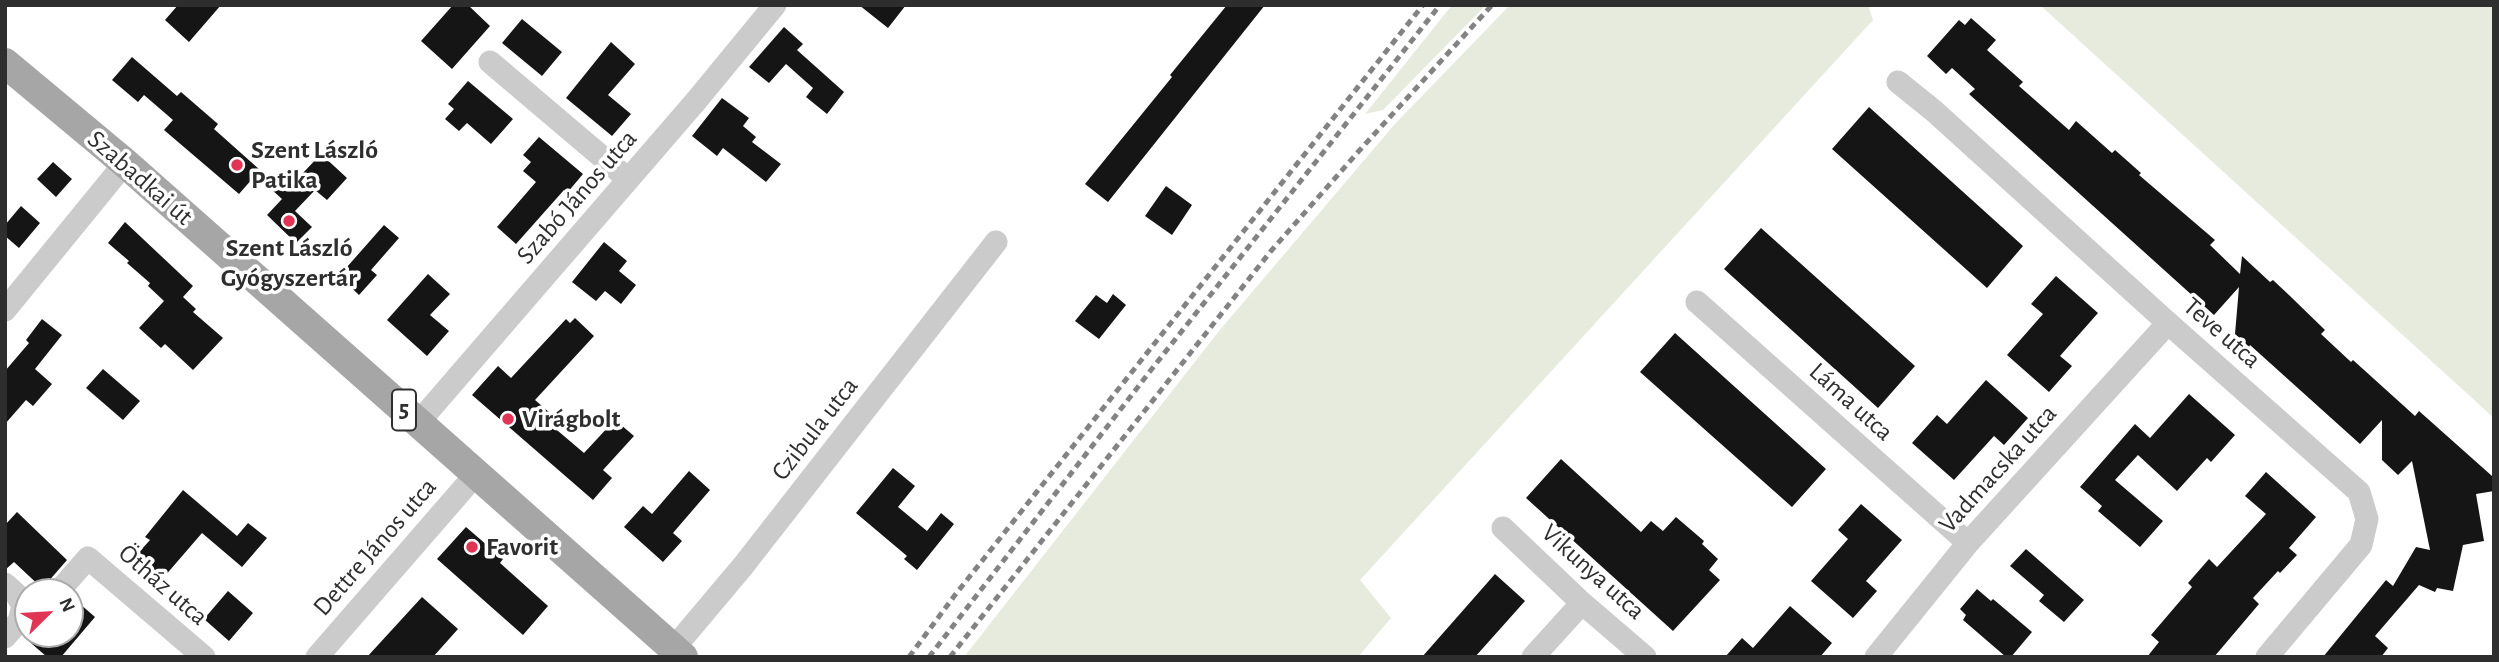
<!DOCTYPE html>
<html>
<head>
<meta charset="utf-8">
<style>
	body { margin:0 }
	#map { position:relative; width:2499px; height:662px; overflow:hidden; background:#fff; font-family:"Alegreya Sans",sans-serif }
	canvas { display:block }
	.frame { position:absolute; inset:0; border:7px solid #2e2e2e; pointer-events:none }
	.north { position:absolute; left:14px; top:578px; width:70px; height:70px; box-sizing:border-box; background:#fff; border:2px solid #ababab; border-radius:50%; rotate:66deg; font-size:19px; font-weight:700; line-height:28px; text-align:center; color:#2e2e2e }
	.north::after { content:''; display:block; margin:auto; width:24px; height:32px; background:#e13555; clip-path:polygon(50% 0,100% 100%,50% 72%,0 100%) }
</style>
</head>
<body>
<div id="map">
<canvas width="2499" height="662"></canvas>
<div class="frame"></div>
<div class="north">N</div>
</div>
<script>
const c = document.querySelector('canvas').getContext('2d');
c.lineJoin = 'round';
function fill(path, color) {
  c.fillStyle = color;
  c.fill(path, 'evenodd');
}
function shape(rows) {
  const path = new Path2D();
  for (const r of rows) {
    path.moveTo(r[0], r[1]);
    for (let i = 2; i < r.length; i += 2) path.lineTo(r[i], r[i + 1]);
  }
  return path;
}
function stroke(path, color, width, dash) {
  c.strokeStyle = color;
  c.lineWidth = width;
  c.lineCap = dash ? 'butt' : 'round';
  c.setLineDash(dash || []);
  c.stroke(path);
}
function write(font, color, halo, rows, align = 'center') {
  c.font = font + ' "Alegreya Sans",sans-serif';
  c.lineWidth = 7;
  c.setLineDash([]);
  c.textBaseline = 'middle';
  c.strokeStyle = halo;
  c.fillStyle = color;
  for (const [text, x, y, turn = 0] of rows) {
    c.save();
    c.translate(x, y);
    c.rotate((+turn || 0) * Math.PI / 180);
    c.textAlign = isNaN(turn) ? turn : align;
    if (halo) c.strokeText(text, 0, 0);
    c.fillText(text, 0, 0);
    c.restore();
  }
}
fill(shape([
	[1452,5,1486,5,1383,110,1365,114],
	[1510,5,1868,5,1873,20,1360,580,1391,618,1358,657,964,657,1219,331,1394,125],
	[2040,5,2494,5,2494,418]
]), '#e6ebdd');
fill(shape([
	[178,5,221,5,189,42,165,20],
	[453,5,468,5,490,26,452,69,421,41],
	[859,5,906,5,888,28],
	[1227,5,1265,5,1108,202,1085,184,1172,77,1170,75],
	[1971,18,1996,40,1987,50,2023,82,2019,86,2069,130,2076,121,2112,153,2115,150,2141,173,2139,175,2215,240,2210,245,2240,274,2242,256,2270,282,2273,280,2290,296,2325,330,2321,334,2351,362,2353,360,2415,416,2419,411,2492,476,2494,491,2476,494,2484,541,2463,545,2453,591,2437,588,2435,592,2419,585,2375,636,2388,648,2381,657,2323,657,2386,580,2393,586,2416,547,2430,550,2412,461,2398,475,2382,460,2382,420,2360,444,2250,345,2249,347,2235,334,2239,287,2214,315,1969,94,1975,89,1952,68,1946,74,1927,56,1959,20,1965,25],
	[522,19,562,52,542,76,502,43],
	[784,27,803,44,797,50,844,92,827,114,806,97,813,88,786,64,769,83,749,67],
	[611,42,635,64,608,95,631,114,612,136,566,98],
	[132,57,177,96,181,92,218,124,214,129,260,170,239,194,164,130,173,120,144,95,138,102,112,80],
	[468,81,513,119,491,144,467,123,459,131,445,119,454,109,448,104],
	[722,98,749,118,743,126,756,137,752,142,781,164,766,182,723,148,717,156,692,136],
	[1869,107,2023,246,1987,288,1832,149],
	[539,137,583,174,567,193,564,190,516,244,497,227,536,182,523,171,531,162,523,155],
	[321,154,347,178,327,200,315,190,295,211,312,227,296,243,267,215,282,199,271,189,292,167,301,175],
	[53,162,72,179,56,197,37,179],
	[1166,186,1192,205,1172,235,1145,216],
	[21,206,40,223,19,248,5,236,5,225],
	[125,222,193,286,183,297,196,309,193,312,223,338,193,370,165,344,161,348,139,328,164,301,148,286,150,283,127,263,129,261,108,243],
	[384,225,399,238,371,270,377,275,359,295,339,276],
	[1761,228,1915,366,1878,408,1724,269],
	[604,242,627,261,619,271,636,285,621,304,605,291,596,301,572,282],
	[428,274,450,294,430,315,449,331,427,356,387,320],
	[2056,276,2098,313,2060,356,2072,366,2049,392,2007,355,2043,314,2031,304],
	[1113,294,1126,305,1099,339,1075,321,1096,295,1107,303],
	[575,318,594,336,535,400,557,419,551,425,584,453,610,425,615,430,620,424,634,436,603,470,612,478,593,500,472,395,498,366,511,378,566,319,570,323],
	[42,319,62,335,35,369,52,384,33,406,26,400,5,424,5,371,29,343,26,340],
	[1675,333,1826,469,1792,507,1640,372],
	[103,369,140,401,123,420,86,388],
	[1986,380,2028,418,2004,445,1994,436,1954,480,1912,443,1937,415,1947,424],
	[2189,394,2235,435,2211,462,2207,458,2177,491,2138,455,2115,480,2163,521,2140,547,2098,511,2102,506,2080,487,2135,424,2150,438],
	[1561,459,1641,532,1651,521,1663,531,1676,517,1704,541,1702,544,1718,559,1709,570,1720,580,1673,631,1526,498],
	[893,468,915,486,898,507,927,531,941,513,954,524,917,570,904,559,907,556,856,513],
	[689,471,710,490,673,533,682,541,663,562,624,527,643,506,652,514],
	[2266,472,2316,517,2289,548,2297,555,2280,573,2278,571,2253,598,2259,604,2214,657,2147,657,2159,642,2151,635,2192,587,2188,583,2209,559,2217,567,2266,514,2245,496],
	[183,490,237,536,248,523,267,538,242,567,202,533,158,584,131,561,150,540,145,537],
	[1861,504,1902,540,1866,581,1877,591,1853,618,1811,581,1848,539,1838,530],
	[17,512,67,560,47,583,44,590,14,562,5,570,5,525],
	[466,527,503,559,500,563,548,606,523,635,437,559],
	[2026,549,2084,600,2064,622,2039,601,2044,595,2010,566],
	[1495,574,1525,601,1475,657,1422,657],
	[1977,589,1991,601,1993,599,2032,632,2011,657,2006,657,1963,620,1966,615,1960,609],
	[228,591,253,613,229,641,204,619],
	[72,597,95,617,61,657,47,657,24,637,26,634,70,634,70,600],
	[422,597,458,629,433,657,367,657],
	[1790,606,1832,643,1820,657,1725,657,1742,638,1753,648]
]), '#151515');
stroke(shape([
	[490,62,628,179],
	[1898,82,1934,111,2168,323,2359,492,2367,519,2361,545,2267,657],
	[1697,302,1968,543],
	[5,310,125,163],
	[418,423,696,101,775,5],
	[1503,528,1582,603,1645,657],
	[5,584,16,594,23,606],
	[58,592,88,558,204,657],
	[5,637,19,621,23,606],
	[674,648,743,566,996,242],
	[317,657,476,474],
	[1533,657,1582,603],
	[1876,657,1968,543,2168,323]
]), '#cbcbcb', 23);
stroke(shape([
	[5,63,125,163,683,657]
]), '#a6a6a6', 30);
stroke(shape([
	[909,657,955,595,1423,5],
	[929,657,1151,370,1440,5],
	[950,657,1271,251,1358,152,1492,5]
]), '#838383', 5, [7, 5]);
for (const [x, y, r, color] of [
	[237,165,7,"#e13555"],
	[289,221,7,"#e13555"],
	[508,419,7,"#e13555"],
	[472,547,7,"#e13555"]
]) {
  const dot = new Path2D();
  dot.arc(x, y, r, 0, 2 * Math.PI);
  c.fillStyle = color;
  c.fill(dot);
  stroke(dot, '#fff', 2.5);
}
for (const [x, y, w] of [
	[404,410,24]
]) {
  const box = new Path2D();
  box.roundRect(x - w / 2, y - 20.5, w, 41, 5);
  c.fillStyle = '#fff';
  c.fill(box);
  stroke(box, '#2e2e2e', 2);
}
write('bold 24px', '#2e2e2e', null, [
	["5",404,410]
]);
write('bold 26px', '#2e2e2e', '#fff', [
	["Szent László",251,150],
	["Patika",251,180],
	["Szent László",289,248,"center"],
	["Gyógyszertár",289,278,"center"],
	["Virágbolt",522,419],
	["Favorit",486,547]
], 'left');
write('26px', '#2e2e2e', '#fff', [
	["Szabadkai út",140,178,41],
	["Szabó János utca",577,197,-49],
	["Teve utca",2222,333,41],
	["Láma utca",1851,402,42],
	["Czibula utca",815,429,-52],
	["Vadmacska utca",1998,469,-48],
	["Dettre János utca",375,547,-49],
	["Vikunya utca",1593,572,42],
	["Ötház utca",163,585,41]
]);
</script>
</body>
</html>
